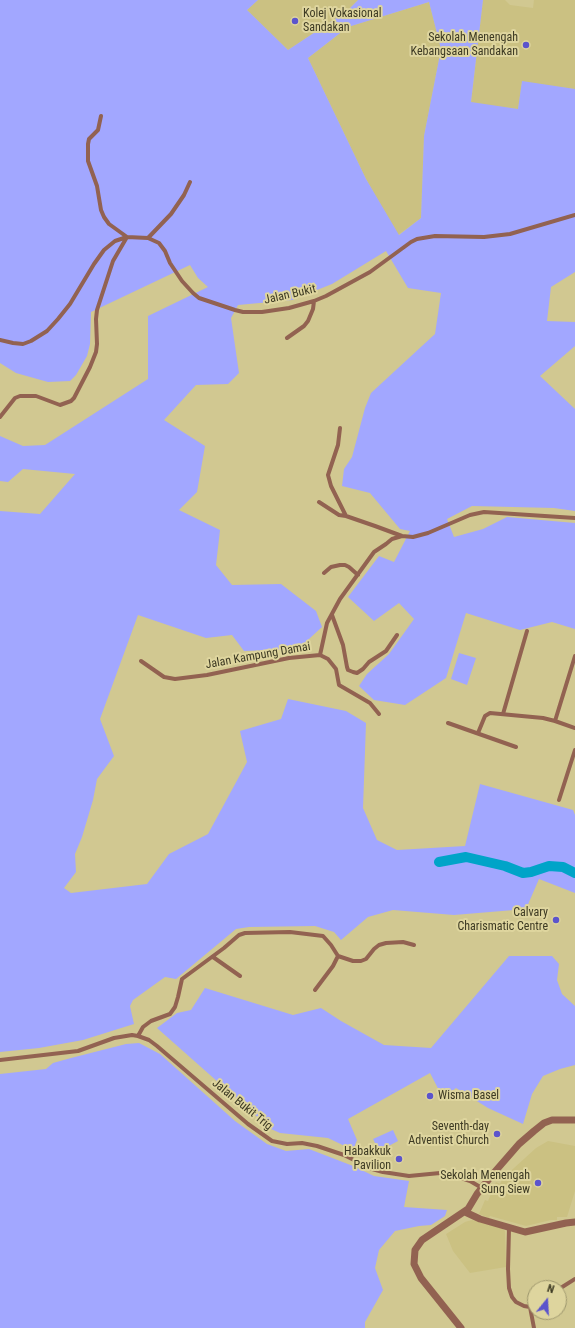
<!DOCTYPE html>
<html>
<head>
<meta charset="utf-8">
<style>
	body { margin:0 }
	#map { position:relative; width:575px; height:1328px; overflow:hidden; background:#d1c891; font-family:"Roboto Condensed",sans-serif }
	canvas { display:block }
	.north { position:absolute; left:527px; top:1280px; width:40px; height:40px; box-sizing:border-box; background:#ded59e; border:1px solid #9e976d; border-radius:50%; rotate:18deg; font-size:11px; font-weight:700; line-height:16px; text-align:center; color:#3d3a23 }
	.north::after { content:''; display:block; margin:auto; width:14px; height:18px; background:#5b54cc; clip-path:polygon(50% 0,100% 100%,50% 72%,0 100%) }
</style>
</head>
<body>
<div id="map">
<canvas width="575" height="1328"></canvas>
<div class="north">N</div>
</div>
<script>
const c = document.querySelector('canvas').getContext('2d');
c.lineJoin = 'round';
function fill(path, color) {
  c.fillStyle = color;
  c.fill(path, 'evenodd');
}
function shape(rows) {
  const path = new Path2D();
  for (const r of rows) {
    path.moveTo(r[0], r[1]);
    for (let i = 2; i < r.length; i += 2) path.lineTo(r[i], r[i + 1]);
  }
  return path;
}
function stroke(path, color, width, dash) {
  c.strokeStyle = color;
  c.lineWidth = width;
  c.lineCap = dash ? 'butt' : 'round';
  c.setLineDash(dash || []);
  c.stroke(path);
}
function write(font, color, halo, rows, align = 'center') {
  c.font = font + ' "Roboto Condensed",sans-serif';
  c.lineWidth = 4;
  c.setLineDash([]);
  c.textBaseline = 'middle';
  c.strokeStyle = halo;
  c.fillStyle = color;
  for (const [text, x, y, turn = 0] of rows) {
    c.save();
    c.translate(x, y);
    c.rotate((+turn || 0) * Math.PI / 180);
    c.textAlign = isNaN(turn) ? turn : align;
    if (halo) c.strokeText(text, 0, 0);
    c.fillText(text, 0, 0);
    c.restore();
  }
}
fill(shape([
	[258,0,358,0,347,11,288,50,247,10],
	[483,0,505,0,510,5,533,8,534,0,575,0,575,89,522,82,518,109,471,103],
	[429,2,441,49,424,136,421,218,398,235,366,179,308,58,348,27],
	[548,1141,575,1146,575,1191,567,1217,557,1217,557,1220,551,1220,526,1226,490,1216,489,1218,479,1214,485,1200,488,1201,496,1182,500,1184,503,1178,536,1148],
	[472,1220,502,1228,505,1231,506,1267,470,1273,453,1251,446,1234,465,1222]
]), '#cbc182');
fill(shape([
	[0,0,258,0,247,10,288,50,347,11,358,0,483,0,471,102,518,109,522,81,575,89,575,272,551,287,547,321,575,322,575,346,540,376,575,409,575,511,554,508,472,506,447,519,454,537,483,529,507,517,575,523,575,629,552,622,520,630,466,613,446,678,405,705,374,700,359,686,367,674,389,654,414,619,399,603,374,621,348,597,379,556,394,562,410,531,400,529,370,493,342,486,344,469,352,457,365,408,371,393,435,334,441,293,408,288,386,251,332,284,292,300,238,305,231,318,239,373,228,384,196,385,164,420,205,446,197,492,179,510,220,530,216,565,232,585,281,584,316,611,322,627,298,649,244,651,232,635,206,638,138,615,100,719,114,756,97,779,93,800,82,837,75,854,76,872,64,888,71,893,147,884,169,854,208,834,247,762,240,731,281,719,288,699,346,711,366,723,363,808,377,840,397,850,465,846,480,784,573,810,575,815,575,893,539,879,526,909,454,915,393,910,368,917,341,940,334,932,315,926,249,927,236,929,176,979,165,977,133,1000,130,1006,134,1024,83,1040,39,1048,0,1052,0,511,40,514,75,474,23,469,8,482,0,481,0,436,23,446,45,445,148,379,148,316,208,287,198,278,190,265,91,312,90,344,87,356,76,375,70,381,48,382,16,373,0,363],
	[429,2,441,49,424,136,421,218,399,235,366,179,308,58,348,27],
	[459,653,476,658,467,685,451,679],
	[509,956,552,956,559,964,557,980,562,994,575,1006,575,1065,560,1069,543,1076,532,1094,523,1124,488,1108,456,1088,443,1098,430,1073,348,1119,357,1140,353,1150,328,1138,280,1133,271,1129,157,1028,177,1013,191,1010,205,988,293,1015,321,1008,341,1021,384,1045,431,1048],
	[139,1043,160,1054,235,1121,267,1144,286,1151,309,1149,353,1166,374,1176,409,1181,404,1207,447,1210,445,1216,431,1225,419,1226,395,1231,379,1250,375,1268,383,1290,365,1322,365,1328,0,1328,0,1074,46,1069,53,1063,71,1058,126,1044],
	[393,1130,398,1141,379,1151,373,1139]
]), '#a2a7ff');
stroke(shape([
	[439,862,466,857,505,866,523,873,531,872,549,866,563,867,575,873]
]), '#00a4c8', 10);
stroke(shape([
	[148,238,171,214,184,195,190,182],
	[287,338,304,326,308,321,313,309,314,301],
	[0,340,13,343,23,344,31,341,47,331,58,319,70,304,94,264,104,250,115,241,127,237,148,238,159,243,165,251,170,263,182,281,193,293,199,298,235,310,243,312,262,312,289,308,314,301,326,296,370,272,411,242,417,239,435,236,484,237,510,234,575,215],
	[0,417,15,398,20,396,36,396,60,405,71,401,74,398,90,367,96,352,97,344,96,319,97,310,113,261,127,237,109,224,104,217,101,210,97,186,88,161,88,144,89,139,98,130,101,116],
	[340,428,338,445,328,475,331,486,346,516],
	[319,502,339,515,346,516,375,526,402,536,413,537,428,533,470,515,484,512,575,518],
	[324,573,331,567,340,565,345,565,349,567,358,575],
	[332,615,343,645,347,667,348,670,353,672,357,673,363,669,369,662,386,651,397,635],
	[320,655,327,623,340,599,374,552,386,544,392,539,402,536],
	[141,661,164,677,175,679,207,675,289,658,320,655,328,659,336,669,339,685,370,703,379,714],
	[503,714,527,631],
	[555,721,575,656],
	[448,723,516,747],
	[478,733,485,716,490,713,543,718,555,721,575,728],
	[559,800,575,750],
	[338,956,353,961,361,961,366,959,374,949,379,945,386,943,403,942,414,945],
	[213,957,240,976],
	[138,1036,143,1027,151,1021,170,1014,175,1007,178,997,182,979,224,948,239,935,245,933,290,932,323,936,331,945,338,956,333,966,315,990],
	[0,1060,78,1051,114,1038,132,1035,138,1036,149,1040,157,1046,248,1124,272,1141,287,1144,302,1143,317,1146,344,1155,372,1169,383,1172,409,1176,440,1173,449,1174,470,1181,482,1188],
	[509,1228,508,1269,509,1288,512,1297,516,1302,524,1306,530,1307,535,1304],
	[559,1289,575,1279],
	[530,1307,534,1328]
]), '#926251', 4);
stroke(shape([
	[465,1212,480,1219,525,1232,566,1223,575,1222],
	[461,1328,421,1278,414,1264,415,1250,422,1240,468,1209,477,1194,492,1175,519,1144,534,1131,544,1123,552,1120,575,1120]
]), '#926251', 7);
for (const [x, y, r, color] of [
	[295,21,4,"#5b54cc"],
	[526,45,4,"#5b54cc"],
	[556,920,4,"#5b54cc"],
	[430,1096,4,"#5b54cc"],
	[497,1134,4,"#5b54cc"],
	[399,1159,4,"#5b54cc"],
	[538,1183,4,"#5b54cc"]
]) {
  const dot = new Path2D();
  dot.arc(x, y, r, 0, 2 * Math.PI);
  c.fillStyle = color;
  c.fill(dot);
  stroke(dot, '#ded59e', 1.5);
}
write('12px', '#3d3a23', '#ded59e', [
	["Kolej Vokasional",303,14,"left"],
	["Sandakan",303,28,"left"],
	["Sekolah Menengah",518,38],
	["Kebangsaan Sandakan",518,52],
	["Calvary",548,913],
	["Charismatic Centre",548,927],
	["Wisma Basel",438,1096,"left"],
	["Seventh-day",489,1127],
	["Adventist Church",489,1141],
	["Habakkuk",391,1152],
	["Pavilion",391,1166],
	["Sekolah Menengah",530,1176],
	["Sung Siew",530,1190]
], 'right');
write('12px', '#3d3a23', '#ded59e', [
	["Jalan Bukit",290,295,-13],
	["Jalan Kampung Damai",258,656,-10],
	["Jalan Bukit Trig",242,1105,39]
]);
</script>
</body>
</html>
